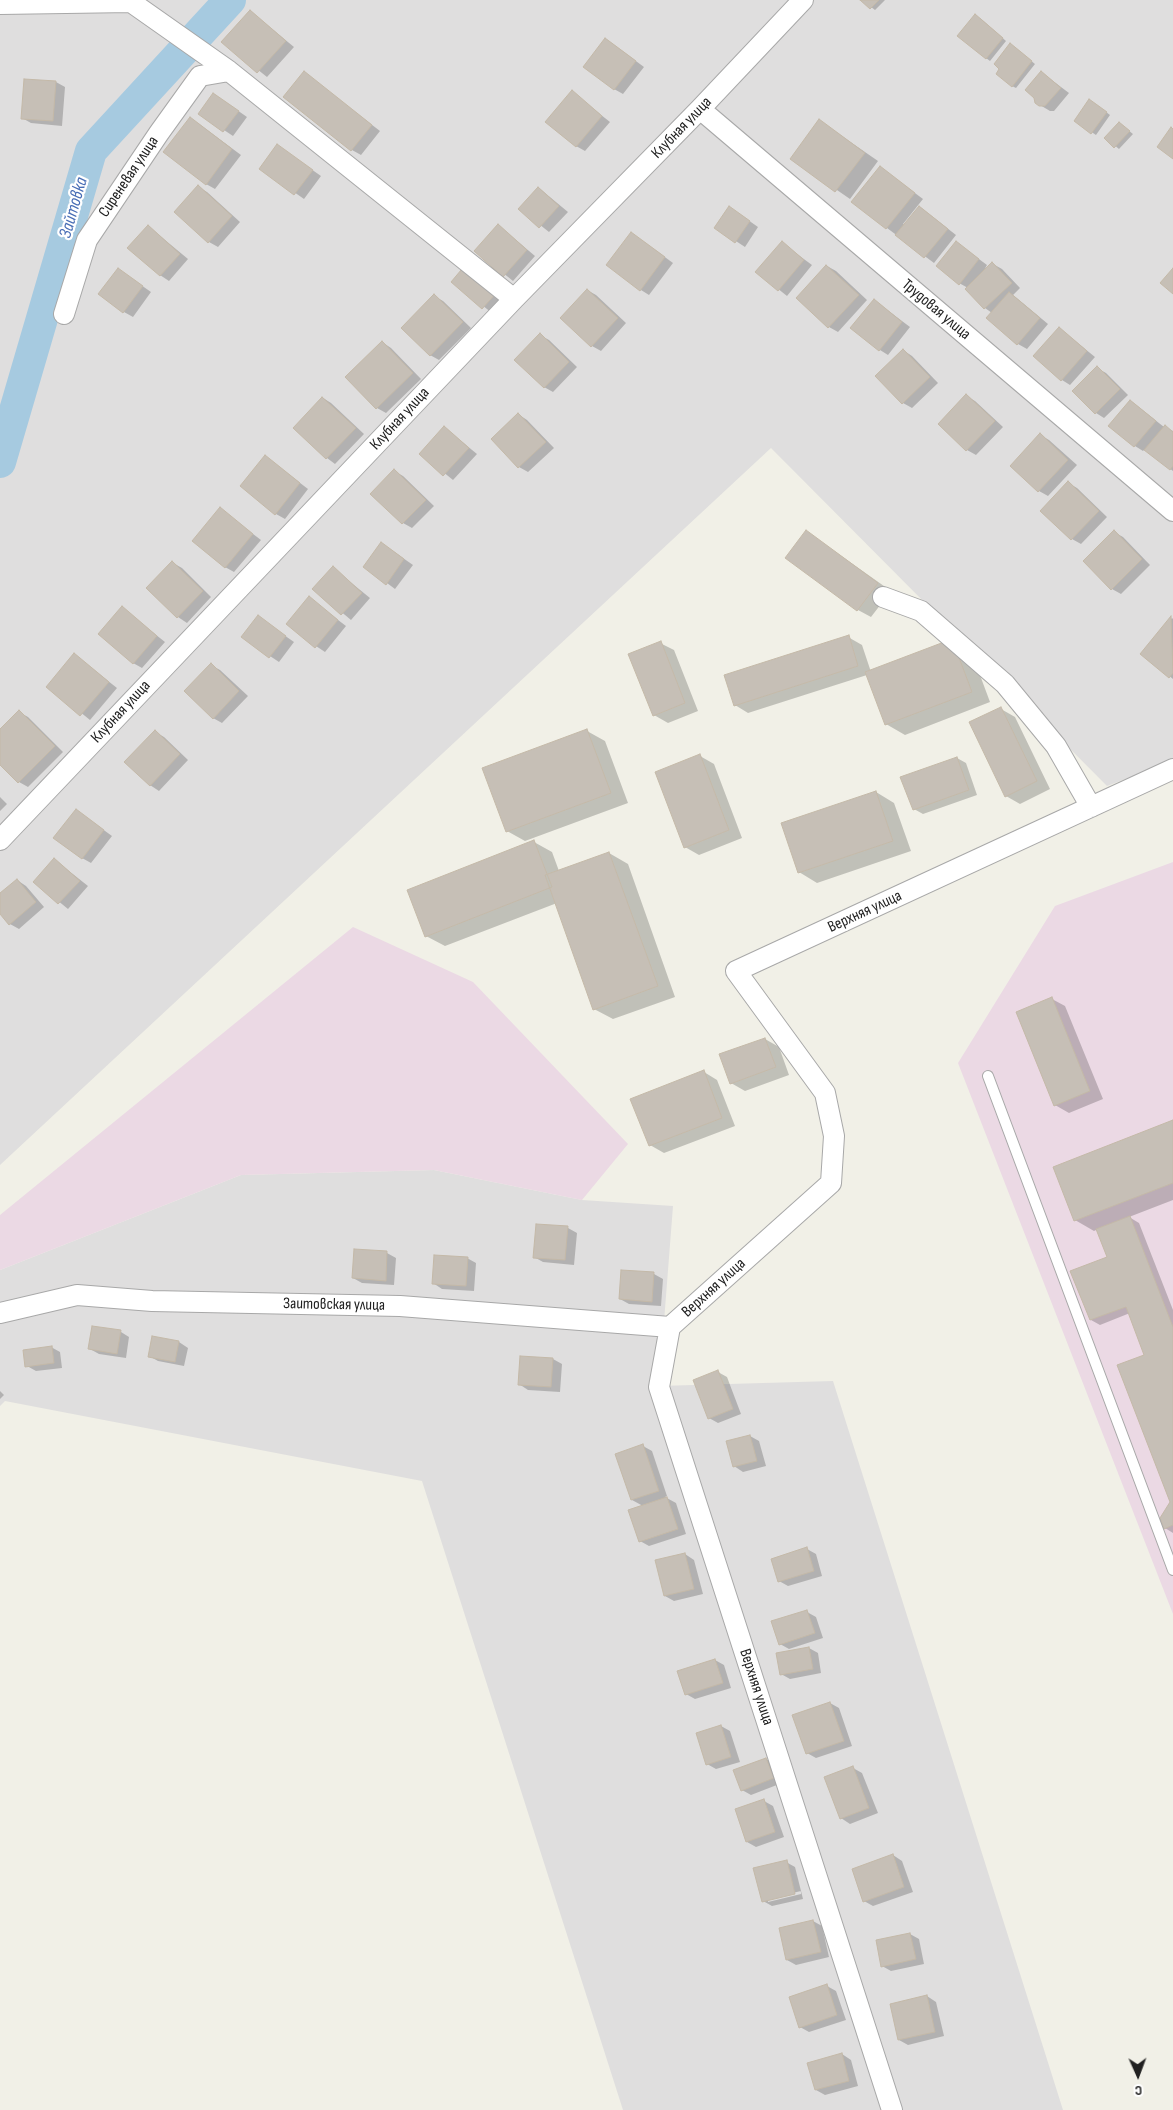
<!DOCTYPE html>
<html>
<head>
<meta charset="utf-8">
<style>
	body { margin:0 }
	#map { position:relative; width:1173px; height:2110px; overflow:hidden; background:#f1f0e7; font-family:"Sofia Sans Condensed",sans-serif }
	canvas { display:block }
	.north { position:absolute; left:1113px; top:2050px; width:50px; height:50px; -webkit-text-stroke:4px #fff; paint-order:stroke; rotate:178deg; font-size:14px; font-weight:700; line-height:20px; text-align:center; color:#212121 }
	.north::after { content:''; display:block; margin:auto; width:18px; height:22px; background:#212121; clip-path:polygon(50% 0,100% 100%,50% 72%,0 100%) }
</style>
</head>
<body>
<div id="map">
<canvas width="1173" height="2110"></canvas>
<div class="north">С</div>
</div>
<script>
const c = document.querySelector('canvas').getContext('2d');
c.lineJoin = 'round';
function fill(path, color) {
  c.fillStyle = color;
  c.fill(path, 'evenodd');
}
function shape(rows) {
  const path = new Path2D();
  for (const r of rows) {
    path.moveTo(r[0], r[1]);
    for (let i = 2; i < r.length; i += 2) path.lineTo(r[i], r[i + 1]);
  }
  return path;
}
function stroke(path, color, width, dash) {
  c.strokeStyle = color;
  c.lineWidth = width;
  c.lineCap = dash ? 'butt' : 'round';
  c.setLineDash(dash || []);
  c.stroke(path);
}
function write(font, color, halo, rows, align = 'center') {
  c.font = font + ' "Sofia Sans Condensed",sans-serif';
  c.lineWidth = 4.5;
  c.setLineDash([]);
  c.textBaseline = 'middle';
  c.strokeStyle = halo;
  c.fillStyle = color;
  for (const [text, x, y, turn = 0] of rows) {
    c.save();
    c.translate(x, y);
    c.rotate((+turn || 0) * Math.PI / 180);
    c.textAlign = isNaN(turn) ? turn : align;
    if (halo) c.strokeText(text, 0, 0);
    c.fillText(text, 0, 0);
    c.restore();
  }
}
fill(shape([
	[0,0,1173,0,1173,761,1107,786,771,448,0,1165],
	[434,1170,582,1200,673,1206,659,1386,833,1381,1063,2110,623,2110,422,1481,5,1401,0,1406,0,1270,241,1175]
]), '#dfdede');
fill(shape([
	[1173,862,1173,1614,958,1063,1055,906],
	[353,927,473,982,628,1144,582,1200,434,1170,241,1175,0,1270,0,1215]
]), '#ebd9e4');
fill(shape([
	[862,0,885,0,875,10],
	[250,11,294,47,267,77,223,42],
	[980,18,1006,41,990,61,986,58],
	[606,39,644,67,623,94,614,89],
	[1014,47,1035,64,1016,88,1012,86],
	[1041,72,1069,93,1054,111,1050,111,1040,105],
	[304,73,380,131,361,155,352,150],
	[56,82,65,87,62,126,31,123,22,118],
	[572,92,610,122,585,151,576,146],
	[214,94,247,117,233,136,200,114],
	[1094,103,1110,115,1096,135,1075,121],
	[820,121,878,161,850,199,792,159],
	[1119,123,1133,134,1119,149,1106,138],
	[199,124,241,155,215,189,206,184],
	[278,146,321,176,304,199,261,169],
	[880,167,923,199,903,224,905,225,920,207,956,235,934,263,887,228],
	[198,187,207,192,240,222,218,247,209,242],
	[539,188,568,212,549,232,520,209],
	[738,213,758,227,745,247,716,228],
	[498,225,535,256,513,281,476,251],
	[148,226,188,259,169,281,160,275],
	[640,239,673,263,649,295,641,290],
	[956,242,987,265,982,274,993,264,1002,269,1020,288,1013,295,1048,324,1027,349,1018,344,992,313,985,308,968,288,959,283],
	[782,243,812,265,787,296,757,272],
	[827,266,836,271,867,300,838,332,829,327],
	[118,269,151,292,133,317,124,312],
	[453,282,507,296,492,313],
	[587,290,596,295,626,323,601,351,592,346],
	[434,296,443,301,471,328,439,360,430,355],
	[874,300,910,327,888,355,880,350],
	[1059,328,1095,357,1070,385,1062,380],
	[540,335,549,340,577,367,553,392,544,387],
	[382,342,391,348,421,379,386,413,377,408],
	[903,350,912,356,938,383,912,408,903,403,877,376],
	[1097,368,1106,373,1128,395,1104,418,1096,413],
	[966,396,975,401,1003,427,976,455,967,450,940,424],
	[323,398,331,403,364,434,335,464,327,458,294,428],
	[1131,401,1164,427,1173,431,1173,471,1145,449,1143,451,1135,446],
	[518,414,527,420,554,448,528,472,519,467,492,439],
	[445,428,477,454,453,480,421,454],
	[1040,435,1049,440,1077,465,1048,496,1039,491,1012,466],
	[266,457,308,489,285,519,276,514],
	[394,471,403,476,434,506,412,528,403,523,372,494],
	[1068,483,1077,488,1107,517,1081,544,1072,539],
	[220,509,261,540,234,572,225,567],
	[806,531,891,591,871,617,858,610],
	[1114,532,1123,537,1150,565,1121,594,1112,589],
	[390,549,413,565,395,589,387,583],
	[173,563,182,568,211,597,187,623,178,617,148,588],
	[333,568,370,598,351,620,314,589],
	[309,598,346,626,325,652,316,646],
	[122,608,165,642,142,668,133,663],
	[258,617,294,642,279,662,270,656],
	[1172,618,1173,619,1173,679,1142,653],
	[848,637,862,645,871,672,971,651,990,702,905,735,886,724,867,675,748,713,735,705],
	[660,643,674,650,698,711,668,723,654,715],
	[75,655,117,688,90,720,48,686],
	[211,665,220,670,248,696,222,723,213,718],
	[1001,709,1015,717,1050,789,1020,804,1006,796],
	[19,712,28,717,63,752,28,787,19,782,0,763,0,731],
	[587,731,605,741,628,803,525,841,507,831],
	[155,732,164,737,188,760,159,791,150,785],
	[700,756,714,764,742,838,699,855,685,847],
	[957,758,966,763,977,795,923,814,914,809],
	[876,792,894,803,911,851,817,883,799,872],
	[0,797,7,804,0,811],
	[76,810,112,836,91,863,82,858],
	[534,842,552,852,559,871,609,853,628,864,675,997,613,1019,594,1009,557,903,445,946,426,936],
	[55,860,88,886,68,909,35,882],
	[17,880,26,886,44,907,19,929,10,924,0,912,0,895],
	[1052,999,1065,1006,1103,1099,1069,1113,1055,1105],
	[765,1039,779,1047,789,1075,745,1091,731,1083],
	[704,1072,717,1080,735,1126,664,1153,650,1145],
	[1173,1121,1173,1200,1129,1217,1139,1223,1173,1310,1173,1533,1165,1528,1171,1502,1146,1355,1130,1313,1100,1325,1091,1320,1108,1257,1098,1229,1094,1231,1075,1220],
	[568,1228,577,1233,574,1265,543,1262,534,1257],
	[355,1251,387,1253,396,1258,394,1285,362,1283,353,1278],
	[467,1258,476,1263,474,1291,442,1289,433,1283],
	[622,1272,654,1274,663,1279,661,1306,629,1304,620,1299],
	[121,1332,129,1337,126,1358,99,1354,90,1349],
	[153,1337,179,1342,188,1348,184,1366,158,1361,149,1356],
	[51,1347,60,1352,62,1368,36,1371,27,1366],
	[521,1357,553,1359,562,1364,560,1392,528,1390,519,1384],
	[718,1372,727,1377,741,1414,718,1423,709,1418],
	[0,1391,4,1395,0,1399],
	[750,1436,759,1441,766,1466,743,1472,734,1466],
	[643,1446,652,1451,667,1496,665,1497,676,1503,686,1534,649,1546,640,1541,643,1506,632,1500,617,1455],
	[807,1549,816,1554,822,1576,788,1586,779,1581],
	[685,1554,694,1560,703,1594,674,1601,665,1596],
	[807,1612,816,1617,823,1638,789,1649,780,1644],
	[809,1648,818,1653,821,1673,790,1679,781,1674],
	[715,1660,724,1665,731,1688,695,1699,686,1694],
	[830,1703,839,1708,852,1746,816,1758,807,1753],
	[721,1726,730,1731,740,1762,716,1769,707,1764],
	[766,1759,775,1764,782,1783,751,1795,742,1790],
	[853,1768,862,1773,878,1813,850,1824,841,1818],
	[764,1801,773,1806,784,1837,756,1847,747,1842,737,1810],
	[893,1855,902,1861,913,1892,873,1906,864,1901],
	[786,1862,795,1867,803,1899,772,1906,763,1901],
	[801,1891,801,1894,768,1902,768,1899],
	[813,1921,822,1926,829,1957,796,1965,787,1960],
	[910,1934,919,1939,924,1964,891,1971,882,1966],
	[827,1986,836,1991,846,2020,809,2032,800,2027],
	[927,1996,936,2002,944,2036,908,2045,899,2040],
	[842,2054,851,2060,858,2086,825,2095,816,2090]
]), '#0003');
stroke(shape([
	[0,462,91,151,230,0]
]), '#a6cae0', 32);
const building = shape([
	[860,0,879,0,870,9,860,0],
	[250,10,286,41,257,73,221,42,250,10],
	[975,14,1003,38,986,59,957,36,975,14],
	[605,38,636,61,614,90,583,67,605,38],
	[1010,43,1032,61,1012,87,996,74,999,69,994,64,1010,43],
	[304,71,372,125,351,151,283,97,304,71],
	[1041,71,1061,88,1045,106,1039,106,1035,103,1034,98,1025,90,1041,71],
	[24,79,56,81,53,121,21,119,24,79],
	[572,90,602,116,576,147,545,122,572,90],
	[213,93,239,111,223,132,198,114,213,93],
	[1089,99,1107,112,1091,134,1074,121,1089,99],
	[190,117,232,149,206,185,163,152,190,117],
	[819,119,865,153,835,192,790,159,819,119],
	[1119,122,1130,131,1114,148,1104,138,1119,122],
	[1171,127,1173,129,1173,159,1157,147,1171,127],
	[277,144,313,170,294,195,259,169,277,144],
	[880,166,915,193,886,229,851,202,880,166],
	[198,185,232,216,208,243,174,212,198,185],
	[538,187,559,206,539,228,518,209,538,187],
	[729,206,750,221,735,243,714,228,729,206],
	[919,206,948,229,924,258,895,235,919,206],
	[498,224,527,250,503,277,474,251,498,224],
	[148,225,180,254,160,276,127,248,148,225],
	[631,232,665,257,640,291,606,265,631,232],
	[782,241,804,260,778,291,755,272,782,241],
	[956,241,979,259,959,285,936,266,956,241],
	[992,262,1012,283,984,309,965,289,992,262],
	[467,263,499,290,482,309,451,282,467,263],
	[826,265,859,295,828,328,796,298,826,265],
	[118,268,143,286,123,313,98,294,118,268],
	[1173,268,1173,294,1160,283,1173,268],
	[587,289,618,318,591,347,560,318,587,289],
	[1009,292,1040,318,1017,345,986,318,1009,292],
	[434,294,463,322,430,356,401,328,434,294],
	[874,299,902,322,879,351,850,328,874,299],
	[1059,327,1087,351,1061,381,1033,356,1059,327],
	[540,333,569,362,544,388,514,360,540,333],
	[382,341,413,373,376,409,345,377,382,341],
	[903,349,930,377,902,404,875,376,903,349],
	[1097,366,1120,389,1095,414,1072,391,1097,366],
	[966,394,995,421,966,451,938,424,966,394],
	[322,397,356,428,326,459,293,428,322,397],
	[1130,400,1156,421,1134,447,1108,426,1130,400],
	[518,413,546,442,518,468,491,439,518,413],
	[1165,425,1173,432,1173,466,1170,470,1144,450,1165,425],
	[444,426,469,448,443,476,419,454,444,426],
	[1040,433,1068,460,1038,492,1010,466,1040,433],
	[265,455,300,483,275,515,240,486,265,455],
	[394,469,426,500,402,524,370,494,394,469],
	[1068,481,1099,511,1071,540,1040,511,1068,481],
	[220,507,253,534,225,568,192,541,220,507],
	[806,530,878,583,857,611,785,558,806,530],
	[1114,530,1142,559,1111,590,1083,561,1114,530],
	[381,542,404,559,386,585,363,567,381,542],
	[172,561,203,591,177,618,146,588,172,561],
	[333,566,362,593,341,615,312,589,333,566],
	[309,596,338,620,315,648,286,624,309,596],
	[122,606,157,636,133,664,98,634,122,606],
	[258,615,286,636,269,658,241,637,258,615],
	[1171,616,1173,673,1169,678,1140,654,1171,616],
	[849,635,858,666,734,706,724,675,849,635],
	[952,639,972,692,885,725,865,672,952,639],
	[661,641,685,703,653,716,628,654,661,641],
	[74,653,109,682,80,716,46,687,74,653],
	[211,663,239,691,213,719,184,691,211,663],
	[1001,707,1037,781,1005,797,969,722,1001,707],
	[19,710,55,746,18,783,0,765,0,729,19,710],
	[587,729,611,793,506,832,482,768,587,729],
	[155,730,180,754,150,786,124,762,155,730],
	[700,754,729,830,684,848,655,772,700,754],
	[957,757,969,790,913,810,900,777,957,757],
	[876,791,893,841,798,873,781,823,876,791],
	[76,809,104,830,82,859,53,838,76,809],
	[534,840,552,887,425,937,407,890,534,840],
	[609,852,658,986,593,1010,545,875,609,852],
	[54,858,80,881,58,904,33,882,54,858],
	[17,879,36,902,9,925,0,914,0,893,17,879],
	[1052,997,1090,1091,1054,1106,1016,1012,1052,997],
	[765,1038,776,1067,730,1084,719,1054,765,1038],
	[704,1070,722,1118,649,1146,630,1099,704,1070],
	[1173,1120,1173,1183,1074,1221,1053,1167,1173,1120],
	[1130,1216,1173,1327,1173,1525,1164,1529,1160,1518,1170,1502,1117,1365,1144,1355,1126,1307,1090,1320,1070,1271,1107,1257,1096,1229,1130,1216],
	[536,1224,568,1226,565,1260,533,1258,536,1224],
	[354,1249,387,1251,386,1281,352,1278,354,1249],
	[434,1255,468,1257,466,1286,432,1284,434,1255],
	[621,1270,654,1272,652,1302,619,1299,621,1270],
	[92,1326,121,1330,117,1354,88,1349,92,1326],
	[152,1336,179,1341,175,1362,148,1357,152,1336],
	[52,1346,54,1363,25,1367,23,1350,52,1346],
	[520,1356,553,1358,551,1387,518,1385,520,1356],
	[718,1370,733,1409,708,1419,693,1380,718,1370],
	[750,1435,757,1461,733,1467,726,1441,750,1435],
	[643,1444,659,1491,631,1500,615,1454,643,1444],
	[667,1497,678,1529,639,1542,628,1510,667,1497],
	[807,1547,814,1571,778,1582,771,1559,807,1547],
	[685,1553,694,1589,664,1596,655,1560,685,1553],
	[807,1610,815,1633,779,1645,771,1621,807,1610],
	[809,1647,813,1669,780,1675,776,1653,809,1647],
	[715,1659,723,1683,685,1695,677,1671,715,1659],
	[830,1702,844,1741,806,1754,792,1715,830,1702],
	[721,1725,731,1757,706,1765,696,1733,721,1725],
	[766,1758,774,1778,741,1791,733,1770,766,1758],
	[853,1766,869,1808,840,1819,824,1777,853,1766],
	[764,1799,775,1832,746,1842,735,1809,764,1799],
	[893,1854,904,1887,863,1902,852,1869,893,1854],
	[787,1860,795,1894,762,1902,753,1868,787,1860],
	[813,1920,821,1952,786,1960,779,1928,813,1920],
	[910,1933,916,1959,881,1967,876,1940,910,1933],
	[827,1984,837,2015,799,2028,789,1997,827,1984],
	[927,1995,935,2032,898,2040,890,2004,927,1995],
	[842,2053,849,2081,815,2090,807,2063,842,2053]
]);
fill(building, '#c6bfb6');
stroke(building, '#c4b9a8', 1);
const lane = shape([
	[988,1076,1173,1570]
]);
const street = shape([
	[0,4,131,2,229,71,514,299],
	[700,109,1173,511],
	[64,314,87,240,159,133,200,76,229,71],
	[883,597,921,611,1005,684,1056,746,1091,807],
	[0,840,514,299,700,109,803,0],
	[0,1313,77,1295,152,1301,400,1306,670,1327],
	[892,2110,659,1387,670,1327,831,1183,834,1136,825,1093,736,971,1173,769]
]);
stroke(lane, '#a8a8a8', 12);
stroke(street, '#a8a8a8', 22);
stroke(lane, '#fff', 10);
stroke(street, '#fff', 20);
write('16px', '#212121', '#fff', [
	["Клубная улица",682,128,-46],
	["Сиреневая улица",129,177,-56],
	["Трудовая улица",936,310,40],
	["Клубная улица",400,419,-47],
	["Клубная улица",121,712,-47],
	["Верхняя улица",865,912,-25],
	["Верхняя улица",714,1288,-42],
	["Заитовская улица",334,1305,1],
	["Верхняя улица",756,1687,72]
]);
write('italic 18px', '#486db5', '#fff', [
	["Зайтовка",74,208,-74]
]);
</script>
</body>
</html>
